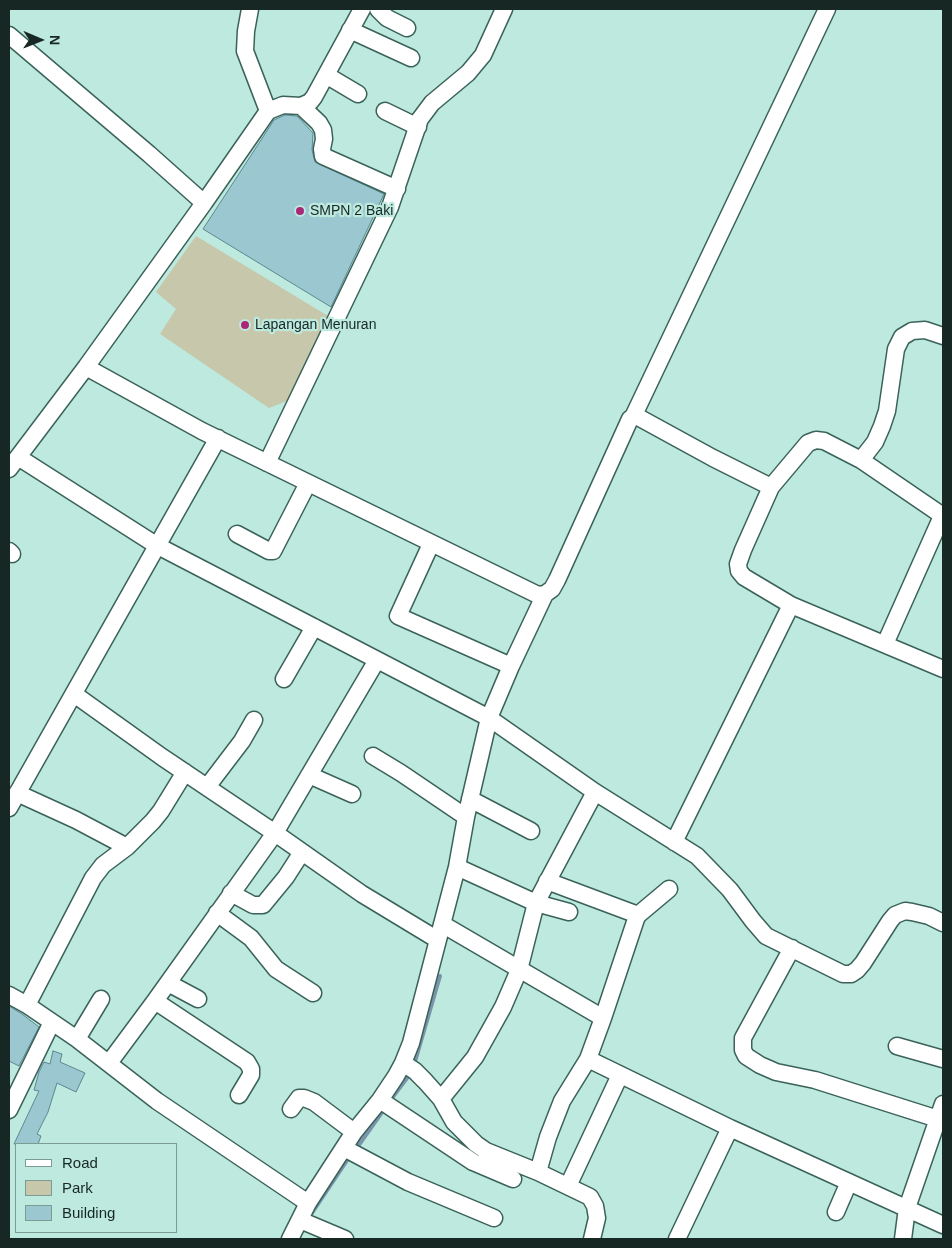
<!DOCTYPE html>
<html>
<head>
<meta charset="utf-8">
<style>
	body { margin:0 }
	#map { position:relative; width:952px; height:1248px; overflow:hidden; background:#bde9de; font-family:Helvetica,sans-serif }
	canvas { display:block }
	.frame { position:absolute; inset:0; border:10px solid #172824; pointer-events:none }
	.legend { position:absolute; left:15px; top:1143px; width:162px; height:90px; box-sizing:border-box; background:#bde9de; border:1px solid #7b9c94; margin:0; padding:6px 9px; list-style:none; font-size:15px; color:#172824 }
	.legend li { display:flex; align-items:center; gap:10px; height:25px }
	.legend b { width:25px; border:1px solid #7b9c94 }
	.north { position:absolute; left:15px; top:15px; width:50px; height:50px; -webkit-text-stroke:4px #bde9de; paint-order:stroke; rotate:91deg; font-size:14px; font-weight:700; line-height:20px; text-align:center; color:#172824 }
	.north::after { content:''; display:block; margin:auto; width:18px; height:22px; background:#172824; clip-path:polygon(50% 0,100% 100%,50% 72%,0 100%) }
</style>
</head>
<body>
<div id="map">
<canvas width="952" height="1248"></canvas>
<div class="frame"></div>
<ul class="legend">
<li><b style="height:6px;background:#fff"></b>Road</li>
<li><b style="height:14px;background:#c6c7ab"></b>Park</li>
<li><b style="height:14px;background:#9ac7d0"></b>Building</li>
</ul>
<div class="north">N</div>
</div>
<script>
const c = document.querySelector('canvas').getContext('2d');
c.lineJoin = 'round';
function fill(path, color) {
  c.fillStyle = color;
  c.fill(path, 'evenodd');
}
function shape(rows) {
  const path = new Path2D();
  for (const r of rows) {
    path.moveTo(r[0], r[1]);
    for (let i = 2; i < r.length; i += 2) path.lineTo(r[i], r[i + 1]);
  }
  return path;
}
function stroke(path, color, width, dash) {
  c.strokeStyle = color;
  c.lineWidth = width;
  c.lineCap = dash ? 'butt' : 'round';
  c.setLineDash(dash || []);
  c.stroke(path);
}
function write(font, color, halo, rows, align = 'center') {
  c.font = font + ' Helvetica,sans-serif';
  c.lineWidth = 4.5;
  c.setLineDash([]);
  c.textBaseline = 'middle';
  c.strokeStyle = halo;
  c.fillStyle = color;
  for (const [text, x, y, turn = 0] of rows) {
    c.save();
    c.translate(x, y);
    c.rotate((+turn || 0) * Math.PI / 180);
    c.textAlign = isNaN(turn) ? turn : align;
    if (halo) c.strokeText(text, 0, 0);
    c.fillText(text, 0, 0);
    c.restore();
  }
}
fill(shape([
	[196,236,328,316,287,401,269,408,160,334,176,309,156,292]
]), '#c6c7ab');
stroke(shape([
	[414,1065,440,976],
	[389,1102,410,1074],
	[356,1149,385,1108],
	[312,1213,350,1156]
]), '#7a94ab', 4);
const building = shape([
	[285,115,297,116,313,133,312,150,315,162,384,194,331,307,203,229,274,120,285,115],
	[9,1006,22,1014,39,1027,19,1066,9,1061,9,1006],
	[53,1051,62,1054,60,1062,85,1073,76,1092,57,1083,48,1112,37,1134,41,1136,38,1144,14,1144,39,1091,34,1090,39,1072,44,1062,50,1064,53,1051]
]);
fill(building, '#9ac7d0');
stroke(building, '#5d8790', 1);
const minor = shape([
	[250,9,246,31,245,51,268,111],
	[378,9,387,18,407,28],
	[350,30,411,58],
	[9,35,149,154,204,203,86,367,9,469],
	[326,75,358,94],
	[301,106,319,123,323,130,324,139,322,149,323,156,397,189],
	[385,111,418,127],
	[204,203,268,111,283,105,301,106,310,102,314,97,362,9],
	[86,367,202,431,538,595,545,594,552,589,557,580,630,419,633,417,638,417,713,458,771,487,808,443,816,440,824,441,861,460,943,516],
	[633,417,827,9],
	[18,457,156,545,489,718,466,817,457,867,411,1043,403,1063,396,1076,380,1100,354,1132,308,1203,290,1239],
	[861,460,875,442,882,426,887,411,896,349,902,337,912,331,925,330,943,336],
	[267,463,390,207,420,119,432,103,468,73,483,55,504,9],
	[771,487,743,550,738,564,739,571,744,577,791,605,943,669],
	[237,534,269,551,273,551,308,483],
	[431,544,398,616,511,666],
	[9,551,12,554],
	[545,594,511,666,489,718,595,792,697,856,730,890,753,921,766,936,843,974,851,974,857,970,863,963,890,921,895,915,905,911,912,912,929,916,943,923],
	[885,644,942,516],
	[284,679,314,627],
	[74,694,162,757,275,833,362,894,438,940],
	[373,756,401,773,466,817],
	[309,775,352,794],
	[207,787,242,741,254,720],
	[17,793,76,820,127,847],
	[470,799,531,831],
	[9,808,218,438],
	[674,842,791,605],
	[457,867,536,903,569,912],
	[547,881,638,915],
	[231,893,253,905,263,905,286,877,302,852],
	[217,913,251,938,276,969,313,993],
	[442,924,603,1018,588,1059,730,1128,943,1225],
	[792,948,743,1038,743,1050,746,1056,760,1065,776,1072,815,1080,938,1119],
	[168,983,198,999],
	[9,995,27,1005,77,1039,157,1101,308,1203],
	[155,1001,247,1062,251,1069,251,1075,239,1095],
	[27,1005,93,878,103,865,127,847,153,821,161,811,185,772],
	[603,1018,636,919,638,915,669,889],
	[77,1039,101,999],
	[897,1046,943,1059],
	[109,1063,155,1001,275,833,377,660],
	[403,1063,415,1071,425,1081,441,1099,454,1122,476,1144,486,1151,538,1172,590,1197,595,1206,597,1218,592,1239],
	[441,1099,475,1057,503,1007,519,970,536,903,595,792],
	[380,1100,473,1162,513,1179],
	[291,1109,299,1098,304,1098,314,1102,354,1132],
	[9,1110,52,1022],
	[344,1148,408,1182,494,1218],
	[538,1172,548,1137,562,1101,588,1059],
	[568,1186,620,1075],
	[836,1212,849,1182],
	[300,1220,345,1239],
	[677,1239,730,1128],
	[903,1239,907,1208,943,1104]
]);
stroke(minor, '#3a6259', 19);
stroke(minor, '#fff', 16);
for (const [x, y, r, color] of [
	[300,211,5,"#a92977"],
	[245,325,5,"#a92977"]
]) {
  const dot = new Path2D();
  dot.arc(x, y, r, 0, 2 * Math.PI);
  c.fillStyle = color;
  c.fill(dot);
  stroke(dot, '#bde9de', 2);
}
write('14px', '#172824', '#bde9de', [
	["SMPN 2 Baki",310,211],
	["Lapangan Menuran",255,325]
], 'left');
</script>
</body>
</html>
